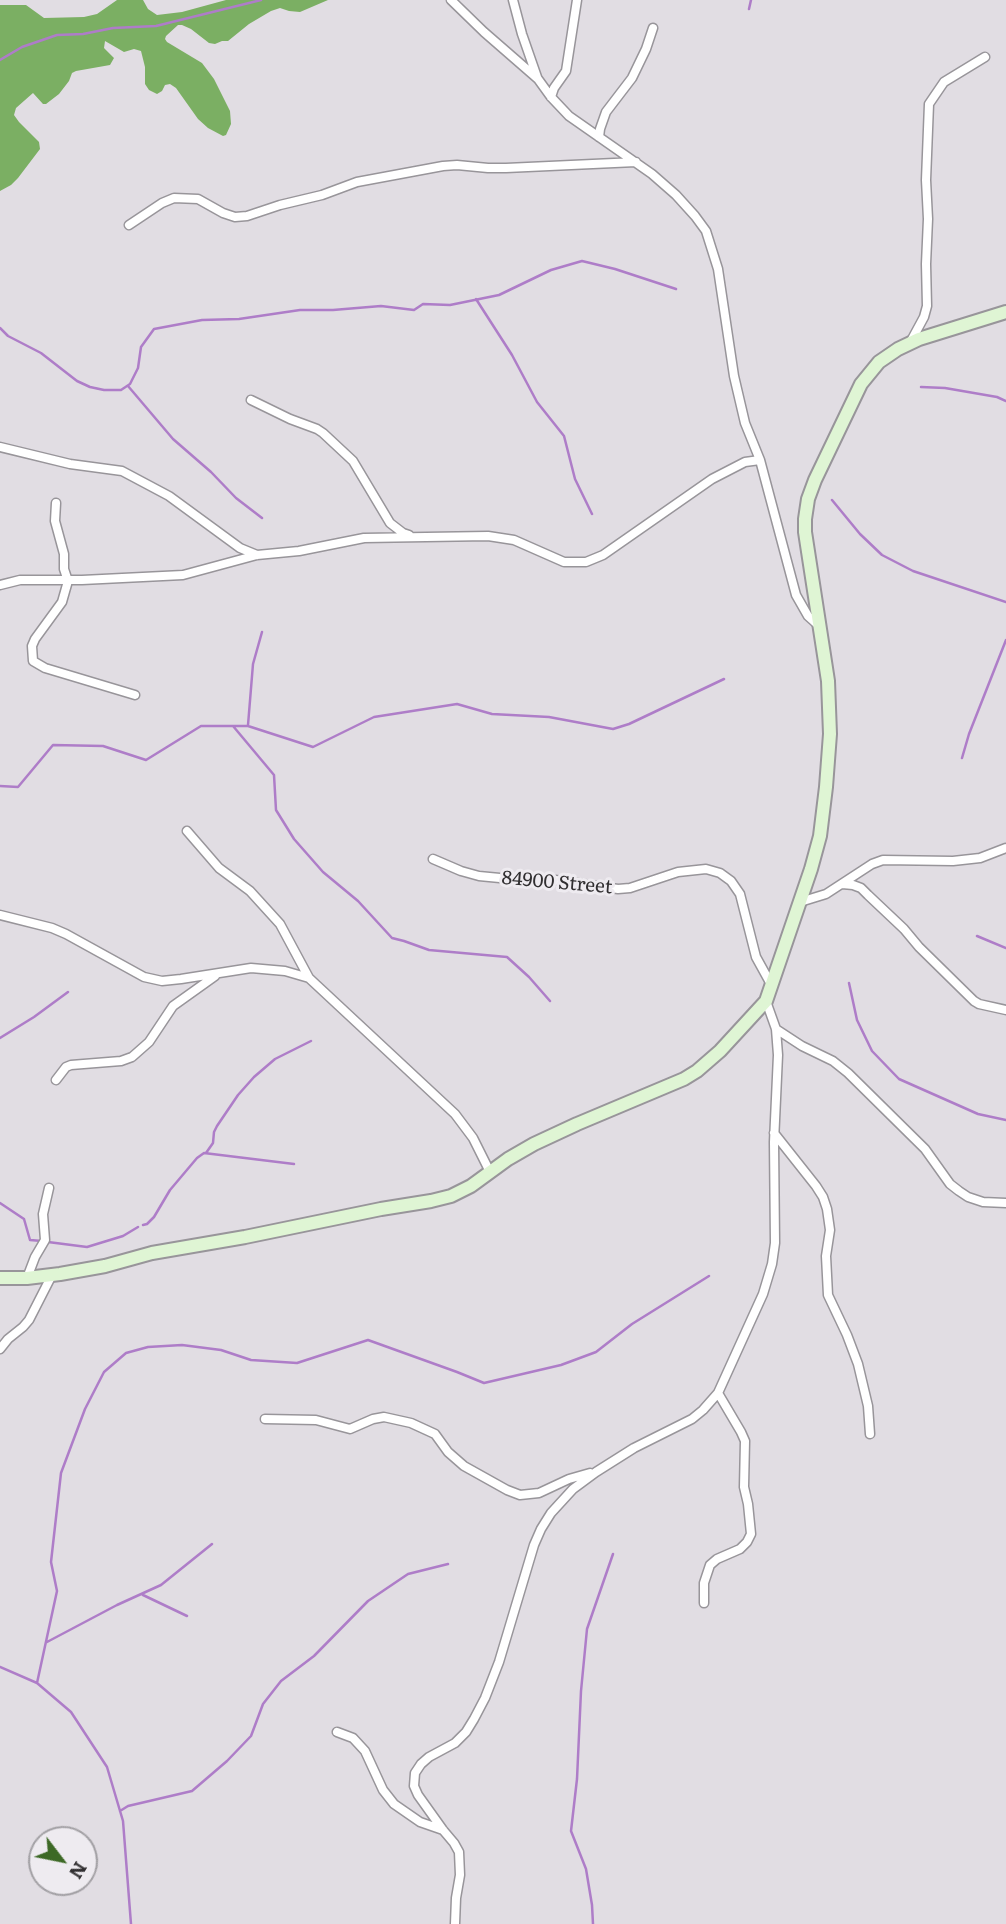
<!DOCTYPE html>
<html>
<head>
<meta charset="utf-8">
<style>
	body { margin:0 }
	#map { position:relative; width:1006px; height:1924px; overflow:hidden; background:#e1dde3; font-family:Literata,serif }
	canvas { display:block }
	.north { position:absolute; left:28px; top:1826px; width:70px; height:70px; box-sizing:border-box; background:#eeebf0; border:2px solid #a2a0a4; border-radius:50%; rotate:122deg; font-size:19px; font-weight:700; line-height:28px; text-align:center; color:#312f31 }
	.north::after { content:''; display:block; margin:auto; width:24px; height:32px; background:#3d6926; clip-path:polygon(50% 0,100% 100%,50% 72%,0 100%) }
</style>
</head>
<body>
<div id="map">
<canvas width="1006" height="1924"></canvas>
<div class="north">N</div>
</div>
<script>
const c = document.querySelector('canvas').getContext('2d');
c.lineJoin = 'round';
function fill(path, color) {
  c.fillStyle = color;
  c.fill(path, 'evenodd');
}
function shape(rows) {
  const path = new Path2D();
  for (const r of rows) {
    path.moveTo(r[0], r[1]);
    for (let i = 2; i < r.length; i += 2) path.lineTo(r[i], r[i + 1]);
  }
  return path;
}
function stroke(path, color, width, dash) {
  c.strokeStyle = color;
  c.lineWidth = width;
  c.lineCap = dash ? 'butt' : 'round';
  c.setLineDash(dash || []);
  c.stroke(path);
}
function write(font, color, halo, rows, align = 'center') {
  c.font = font + ' Literata,serif';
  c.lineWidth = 6;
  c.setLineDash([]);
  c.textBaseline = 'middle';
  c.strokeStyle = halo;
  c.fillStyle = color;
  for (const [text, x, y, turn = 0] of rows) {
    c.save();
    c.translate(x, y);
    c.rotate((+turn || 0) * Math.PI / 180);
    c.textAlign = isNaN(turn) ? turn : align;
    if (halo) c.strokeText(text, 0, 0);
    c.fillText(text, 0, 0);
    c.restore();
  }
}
fill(shape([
	[117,0,143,0,148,9,157,15,182,12,226,0,328,0,300,12,289,11,280,8,271,11,249,24,228,41,222,41,215,44,209,43,191,29,182,25,178,25,166,36,165,39,167,42,202,63,214,79,230,111,231,124,226,135,223,136,208,128,198,119,176,88,170,84,165,85,162,91,157,94,149,90,145,84,145,67,141,51,134,49,124,52,105,41,104,48,114,58,110,65,76,71,72,73,69,81,59,94,46,104,43,104,33,93,16,108,14,115,19,122,39,142,40,149,18,178,11,185,0,191,0,5,26,5,44,18,84,17,97,14]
]), '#7baf63');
stroke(shape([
	[749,9,751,0],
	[0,60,22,47,57,35,83,34,113,28,156,26,261,0],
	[476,299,512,355,537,402,564,436,575,479,592,514],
	[0,328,8,336,41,353,77,381,90,387,104,390,121,390,130,384,138,368,141,347,154,329,202,320,239,319,300,310,333,310,381,306,414,310,423,304,450,305,499,295,551,270,582,261,615,269,676,289],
	[128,386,173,439,211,472,236,498,262,518],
	[921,387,945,388,997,397,1006,401],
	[832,500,860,534,882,555,913,571,1006,602],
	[248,725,253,664,262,632],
	[233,726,274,775,276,810,294,839,323,872,358,901,392,938,404,941,429,950,507,957,529,977,550,1001],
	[962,758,969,734,1006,640],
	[0,786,18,787,53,745,103,746,146,760,201,726,248,726,313,747,374,717,457,704,492,714,549,717,613,729,629,724,724,679],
	[977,936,1006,948],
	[849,983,857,1020,872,1051,899,1079,978,1114,1006,1120],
	[0,1038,34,1017,68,992],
	[206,1153,213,1143,214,1132,217,1126,238,1095,254,1077,275,1059,311,1041],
	[0,1203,24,1219,30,1240,42,1241],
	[143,1225,147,1224,154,1217,170,1190,197,1158,204,1153,294,1164],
	[48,1242,87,1247,123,1236,138,1227],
	[143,1595,187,1616],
	[47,1642,117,1605,161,1585,212,1544],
	[0,1667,37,1683,71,1712,107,1767,123,1821,131,1924],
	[37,1683,57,1591,51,1562,61,1473,85,1409,104,1372,126,1353,148,1347,182,1345,221,1350,251,1360,297,1363,368,1340,457,1372,484,1383,561,1365,596,1352,632,1324,709,1276],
	[120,1811,128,1806,192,1791,227,1761,251,1736,263,1704,281,1681,314,1656,368,1601,408,1574,448,1564],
	[593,1924,592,1905,586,1869,571,1831,577,1779,581,1691,587,1629,613,1554]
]), '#ae7dc8', 2.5);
const street = shape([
	[451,0,484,32,538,79,551,97,569,116,652,174,676,195,695,216,706,231,718,269,734,376,745,423,760,460,796,595,808,616,818,625],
	[513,0,522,34,537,77],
	[551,97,554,88,566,71,577,0],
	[599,137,600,129,606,112,632,78,646,49,653,28],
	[129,225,162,203,174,198,198,199,223,213,235,217,247,216,280,205,322,195,357,182,443,166,457,165,488,168,506,168,636,162],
	[911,341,924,317,927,306,926,264,928,219,926,180,929,104,944,82,985,57],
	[251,400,290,419,317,429,323,433,353,461,390,523,403,533,409,535],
	[0,447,70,464,122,471,169,496,240,548,257,555],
	[56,503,55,521,64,554,64,569,68,581,62,602,35,639,32,646,33,661,45,668,135,695],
	[0,585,20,580,82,580,183,575,257,555,299,551,364,538,488,536,514,540,564,562,586,562,603,555,712,479,745,462,760,460],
	[187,831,219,868,250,891,280,924,309,978],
	[433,859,461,871,479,876,531,881,555,880,618,889,630,888,678,872,706,869,720,873,731,881,740,894,756,957,772,986],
	[842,884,853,885,861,888,868,895,904,929,919,947,974,1001,979,1004,1006,1010],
	[800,902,826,894,872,864,883,860,953,861,980,858,1006,848],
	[0,915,52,928,66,934,144,977,162,981,181,979,251,968,285,971,309,978,455,1114,473,1138,490,1172],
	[776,1029,802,1046,833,1061,848,1073,925,1149,950,1184,959,1191,968,1197,983,1202,1006,1203],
	[56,1080,66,1067,71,1065,121,1061,132,1057,149,1042,173,1006,215,976],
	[774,1133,816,1186,823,1197,827,1209,830,1230,826,1256,828,1295,847,1335,858,1364,868,1406,870,1434],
	[27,1278,35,1257,45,1240,43,1214,49,1188],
	[0,1349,8,1339,23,1327,29,1320,52,1275],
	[265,1419,316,1420,350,1429,373,1419,384,1417,411,1423,435,1434,448,1452,464,1466,507,1490,520,1495,539,1493,569,1479,590,1473],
	[704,1603,704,1583,710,1565,717,1559,740,1549,747,1542,751,1534,748,1504,744,1487,745,1441,741,1432,718,1393],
	[337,1732,353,1738,365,1751,383,1790,394,1804,420,1822,443,1830],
	[455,1924,456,1898,460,1875,459,1852,454,1843,443,1830,418,1795,414,1786,415,1773,421,1764,429,1757,455,1743,466,1732,474,1719,485,1698,499,1662,534,1545,541,1529,551,1513,573,1489,596,1472,634,1448,692,1419,703,1410,718,1393,763,1294,772,1264,775,1243,774,1142,778,1055,776,1029,766,1001]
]);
const secondary = shape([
	[0,1278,27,1278,60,1274,105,1266,152,1253,245,1237,381,1209,431,1201,451,1196,471,1186,508,1159,534,1144,577,1124,684,1079,697,1071,720,1051,766,1001,811,869,820,836,826,787,830,734,828,681,805,532,805,519,808,499,815,480,861,384,879,362,898,349,919,339,1006,312]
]);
stroke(street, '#98959a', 11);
stroke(secondary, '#98959a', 16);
stroke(street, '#fff', 8);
stroke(secondary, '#dff5d4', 12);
write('19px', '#312f31', '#eeebf0', [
	["84900 Street",557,883,5]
]);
</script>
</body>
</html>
